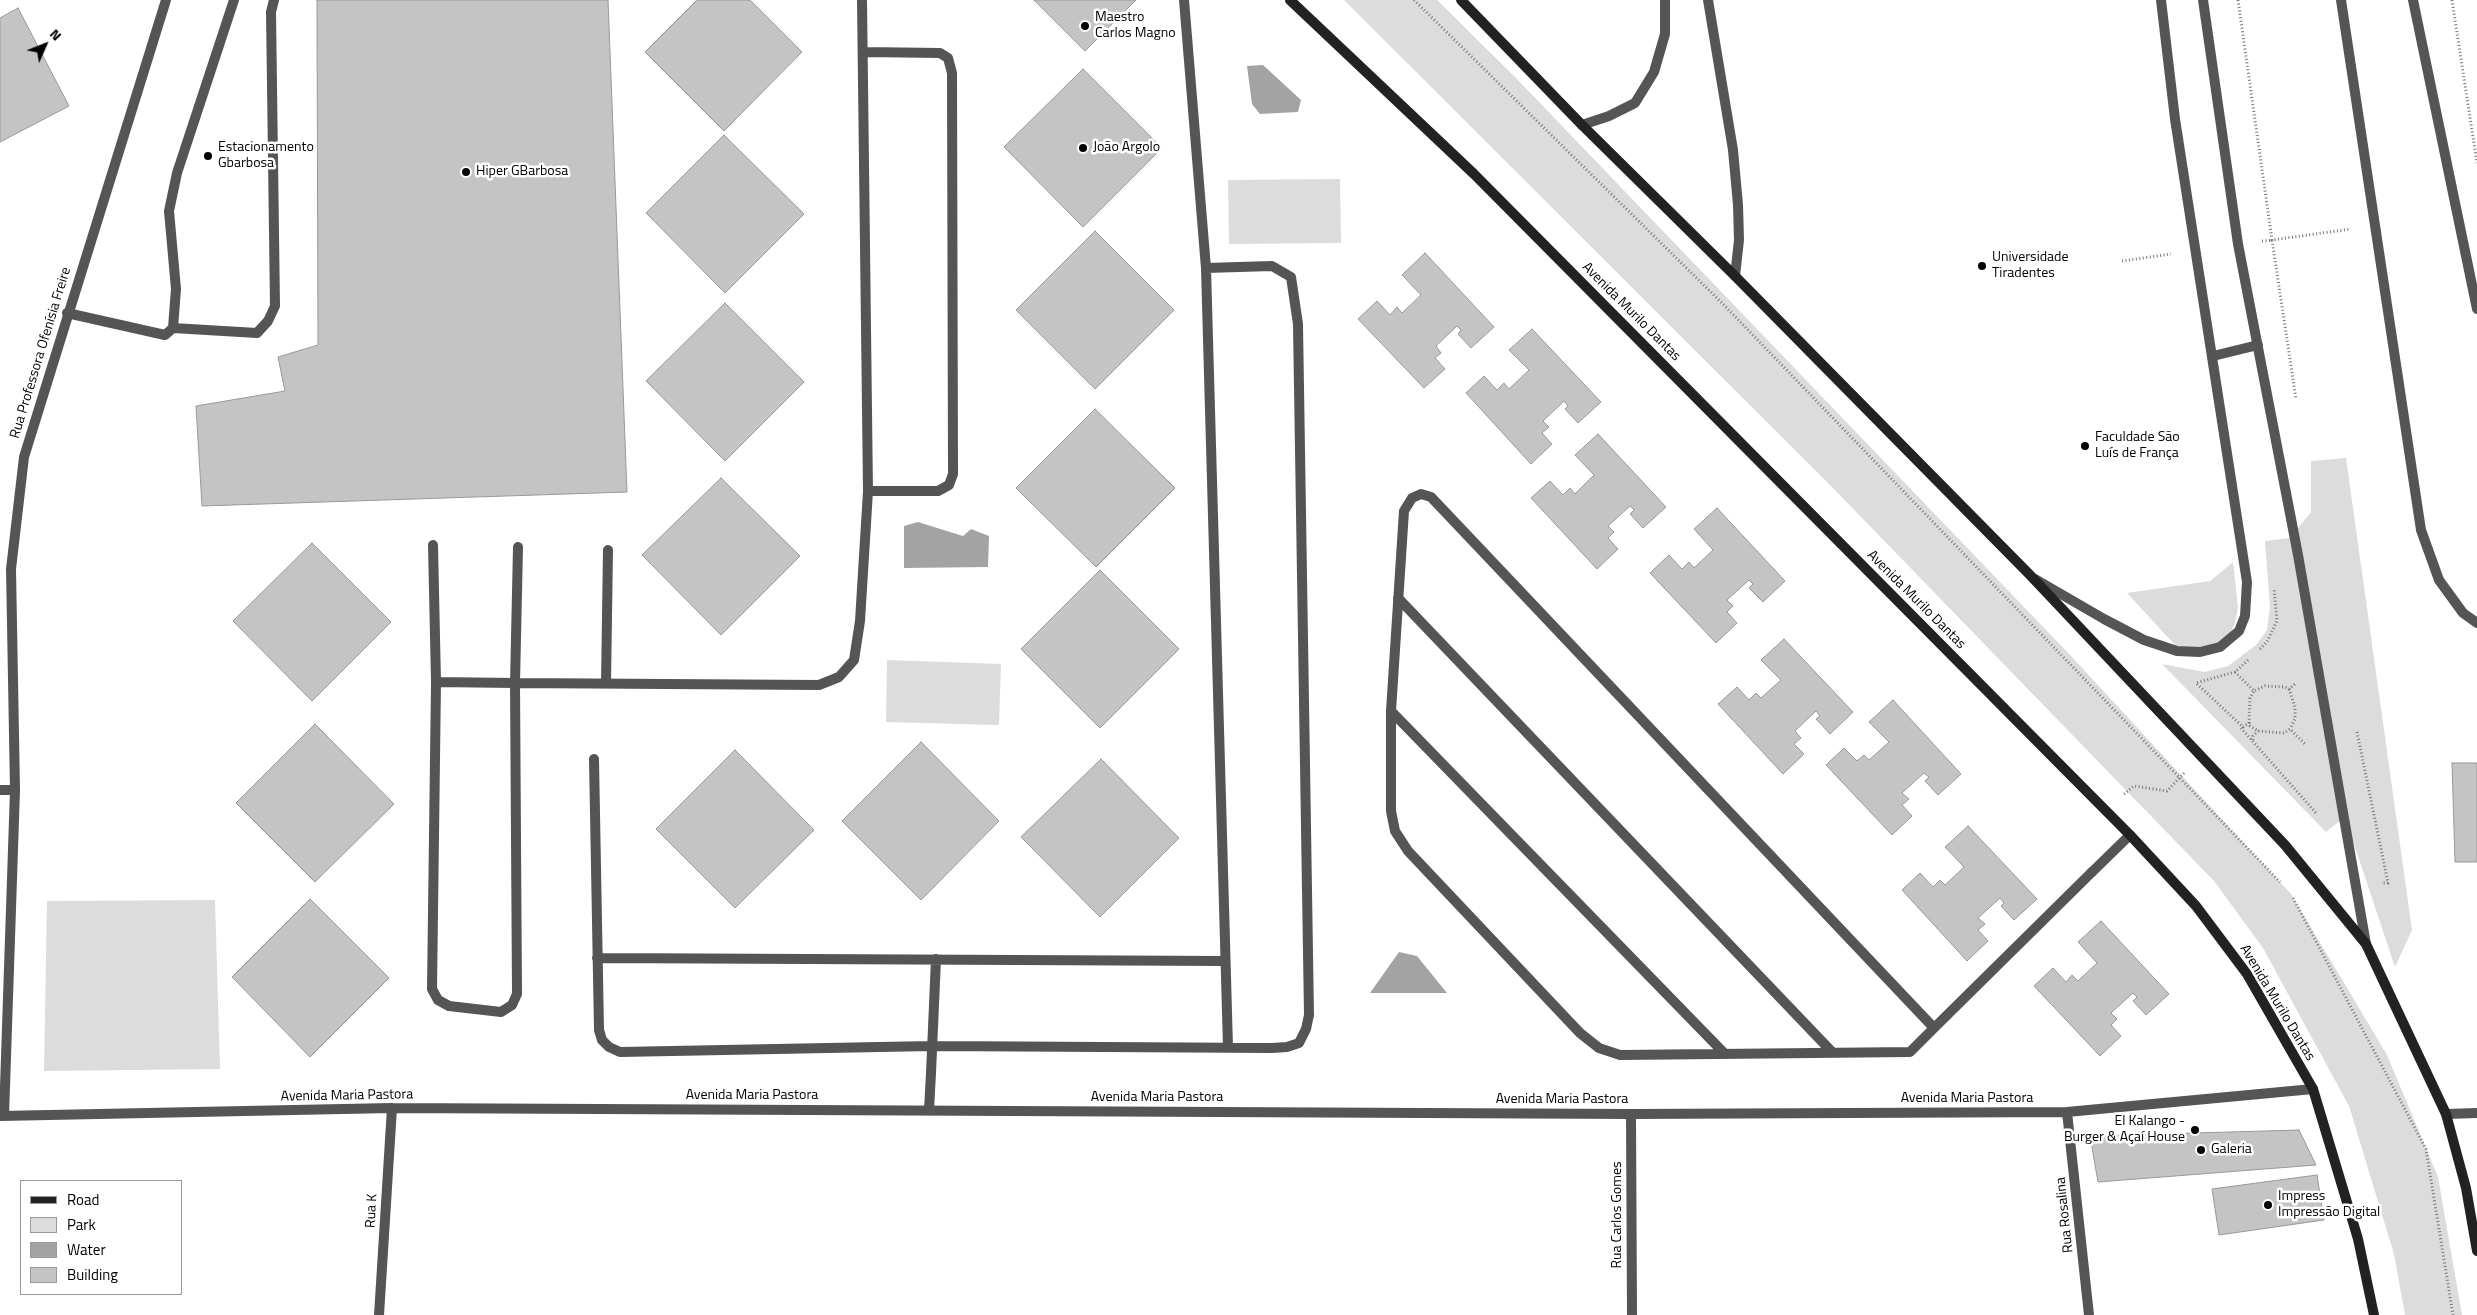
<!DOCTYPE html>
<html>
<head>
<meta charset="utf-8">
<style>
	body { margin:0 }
	#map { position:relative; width:2477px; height:1315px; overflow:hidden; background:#fff; font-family:"Titillium Web",sans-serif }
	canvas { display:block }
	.legend { position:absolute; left:20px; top:1180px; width:162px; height:115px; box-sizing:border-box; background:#fff; border:1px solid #999; margin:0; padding:6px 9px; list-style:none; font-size:15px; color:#000 }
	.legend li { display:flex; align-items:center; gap:10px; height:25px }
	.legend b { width:25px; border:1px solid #999 }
	.north { position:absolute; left:20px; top:20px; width:50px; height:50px; -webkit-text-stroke:4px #fff; paint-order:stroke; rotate:46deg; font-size:14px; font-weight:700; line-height:20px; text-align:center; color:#000 }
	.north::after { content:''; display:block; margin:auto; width:18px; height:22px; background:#000; clip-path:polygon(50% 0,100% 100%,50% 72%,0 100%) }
</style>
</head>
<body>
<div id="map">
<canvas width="2477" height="1315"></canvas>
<ul class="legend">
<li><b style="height:6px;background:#222"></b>Road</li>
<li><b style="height:14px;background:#dcdcdc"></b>Park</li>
<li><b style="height:14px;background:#a3a3a3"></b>Water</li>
<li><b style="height:14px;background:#c4c4c4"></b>Building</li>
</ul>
<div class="north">N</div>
</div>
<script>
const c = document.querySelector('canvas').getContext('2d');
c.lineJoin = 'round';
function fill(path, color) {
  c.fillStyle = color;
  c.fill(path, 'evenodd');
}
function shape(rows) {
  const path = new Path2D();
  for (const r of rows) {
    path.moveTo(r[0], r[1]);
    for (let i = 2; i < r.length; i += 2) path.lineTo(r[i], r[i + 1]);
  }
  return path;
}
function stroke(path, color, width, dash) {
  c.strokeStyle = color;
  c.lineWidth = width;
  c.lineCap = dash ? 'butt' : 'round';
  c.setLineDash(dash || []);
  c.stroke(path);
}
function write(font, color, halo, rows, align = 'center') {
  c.font = font + ' "Titillium Web",sans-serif';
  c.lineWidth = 5;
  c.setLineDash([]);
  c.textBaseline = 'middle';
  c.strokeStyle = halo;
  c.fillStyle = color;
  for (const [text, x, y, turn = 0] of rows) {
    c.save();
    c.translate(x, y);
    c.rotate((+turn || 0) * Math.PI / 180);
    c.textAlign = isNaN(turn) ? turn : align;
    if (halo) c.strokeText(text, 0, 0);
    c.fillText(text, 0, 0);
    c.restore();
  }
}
fill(shape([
	[1344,0,1437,0,1516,78,2072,657,2291,894,2387,1055,2438,1177,2462,1315,2405,1315,2394,1254,2349,1106,2263,948,2214,881,1833,488],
	[1340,179,1341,243,1229,244,1228,180],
	[2346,458,2412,930,2395,967,2345,817,2326,832,2162,664,2205,672,2228,666,2256,645,2267,630,2270,607,2265,541,2290,538,2311,512,2311,461],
	[2233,562,2238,608,2235,623,2229,635,2217,644,2192,650,2175,645,2127,593,2210,581],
	[887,660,1001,664,999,725,886,722],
	[215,900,220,1069,44,1071,47,901]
]), '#dcdcdc');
fill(shape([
	[1263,65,1301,100,1298,112,1260,114,1252,104,1247,66],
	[918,522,963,536,971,529,989,536,988,567,904,568,904,526],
	[1399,952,1417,956,1447,993,1370,993]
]), '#a3a3a3');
const building = shape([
	[317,0,608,0,627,492,202,506,196,406,285,391,278,357,318,345,317,0],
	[697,0,750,0,802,52,724,131,645,52,697,0],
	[1034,0,1136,0,1085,51,1034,0],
	[18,8,69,106,0,142,0,18,18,8],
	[1083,69,1162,148,1083,227,1004,147,1083,69],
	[724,135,804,214,725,293,646,213,724,135],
	[1095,231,1174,310,1095,389,1016,310,1095,231],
	[1425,253,1494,327,1471,348,1458,334,1461,330,1457,326,1436,346,1441,353,1435,358,1445,369,1424,388,1358,319,1377,301,1390,315,1397,307,1402,313,1421,295,1402,275,1425,253],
	[725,303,804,382,725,461,646,381,725,303],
	[1532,329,1601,402,1578,423,1565,409,1568,406,1564,401,1543,421,1549,427,1542,433,1552,444,1531,464,1466,393,1484,376,1497,390,1504,383,1509,389,1529,370,1509,350,1532,329],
	[1095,409,1175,488,1096,567,1016,488,1095,409],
	[1598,434,1666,507,1643,528,1630,514,1634,510,1630,506,1608,526,1614,532,1608,538,1618,549,1597,569,1531,498,1550,481,1563,495,1570,488,1575,494,1594,475,1575,455,1598,434],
	[721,478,800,556,721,635,642,555,721,478],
	[1717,508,1785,581,1763,602,1749,588,1753,584,1749,580,1727,600,1733,606,1727,612,1737,623,1716,643,1650,573,1669,555,1682,569,1689,562,1694,568,1713,550,1694,529,1717,508],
	[312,543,391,622,312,701,233,621,312,543],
	[1100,570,1179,649,1100,728,1021,649,1100,570],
	[1784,639,1853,712,1830,734,1816,719,1820,716,1816,711,1795,731,1801,738,1794,744,1804,754,1783,774,1718,704,1737,687,1749,700,1756,693,1761,698,1781,680,1761,660,1784,639],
	[1893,700,1961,774,1938,795,1925,781,1929,777,1924,773,1902,793,1909,799,1902,805,1912,816,1892,835,1826,765,1844,748,1857,761,1864,755,1869,760,1889,742,1869,722,1893,700],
	[315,724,394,804,315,882,236,803,315,724],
	[921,742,999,821,921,900,842,821,921,742],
	[735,750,814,830,735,908,656,829,735,750],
	[1101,759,1179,838,1100,917,1021,837,1101,759],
	[2452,763,2477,763,2477,862,2455,862,2452,763],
	[1968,826,2037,899,2014,920,2001,906,2004,903,2000,898,1978,918,1985,924,1978,930,1988,941,1967,961,1902,890,1920,873,1933,887,1940,880,1945,885,1964,867,1945,847,1968,826],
	[310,899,389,978,310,1057,232,977,310,899],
	[2101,921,2169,994,2146,1015,2133,1001,2137,997,2133,993,2111,1013,2117,1019,2111,1025,2121,1036,2100,1056,2034,986,2053,968,2066,982,2072,975,2078,981,2097,963,2078,942,2101,921],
	[2299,1130,2316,1165,2098,1182,2090,1136,2299,1130],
	[2317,1175,2324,1220,2219,1235,2212,1189,2317,1175]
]);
fill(building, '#c4c4c4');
stroke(building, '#999', 1);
stroke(shape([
	[1414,0,1723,304,2280,882],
	[2238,0,2272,240,2351,229],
	[2452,0,2477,163],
	[2262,241,2272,240,2296,399],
	[2122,261,2171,254],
	[2260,649,2267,642,2277,621,2274,588],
	[2248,660,2235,672,2196,683,2243,727,2249,723,2250,698,2254,691],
	[2235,672,2254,691,2265,686,2285,687,2289,689,2295,684],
	[2289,689,2295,707,2295,719,2290,729],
	[2249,722,2250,726,2258,731,2284,733,2290,729,2305,744],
	[2241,728,2316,813],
	[2357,732,2388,883,2381,883],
	[2253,740,2253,736,2258,731],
	[2124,794,2134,786,2167,791,2184,773],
	[2293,898,2426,1149,2453,1315]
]), '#777', 3, [1, 2.5]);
stroke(shape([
	[1184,0,1206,268,1228,1047],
	[1708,0,1733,150,1738,205,1739,240,1735,276],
	[2203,0,2238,244,2298,555,2366,944],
	[2341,0,2421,530,2439,580,2463,613,2477,623],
	[2413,0,2477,309],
	[864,52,940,53,948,58,952,73,953,474,949,485,938,491,868,491],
	[1582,125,1609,116,1635,103,1654,72,1665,34,1665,0],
	[67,313,165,335,173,328,176,289,169,211,177,173,234,0],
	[173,328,257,333,268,321,275,306,271,12,274,0],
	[2213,356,2258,345],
	[433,545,436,682],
	[518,547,515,683,517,994,512,1005,501,1012,449,1006,438,1000,432,989,436,682,515,683,819,685,839,677,854,660,860,621,868,491,862,0],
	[2035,579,2104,619,2144,640,2177,651,2200,652,2220,647,2239,631,2245,616,2247,582,2175,119,2161,0],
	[1398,598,1833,1053],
	[606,683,608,550],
	[1391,711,1725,1054],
	[594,759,599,1030,602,1040,609,1047,620,1052,932,1046,1272,1048,1287,1047,1299,1043,1306,1029,1309,1015,1298,324,1291,277,1272,266,1206,268],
	[0,790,15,790],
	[597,958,1225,961],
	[1934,1028,1910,1052,1620,1055,1599,1048,1580,1033,1408,851,1395,831,1391,811,1391,711,1404,511,1412,498,1421,494,1431,497,1934,1028,2092,872],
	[931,1073,936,959]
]), '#555', 10);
stroke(shape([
	[2092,872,2130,835],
	[929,1110,931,1073],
	[2067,1112,2089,1315],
	[1631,1114,1632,1315],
	[2446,1114,2477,1113],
	[0,1116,392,1108,1631,1114,2067,1112,2313,1089],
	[4,1116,15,790,11,569,24,457,166,0],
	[379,1315,392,1108]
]), '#555', 10);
stroke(shape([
	[1290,0,1474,174,2130,835,2196,906,2247,974,2313,1089,2358,1239,2374,1315],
	[1461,0,1582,125,1735,276,2030,575,2285,845,2366,944,2446,1114,2466,1188,2477,1251]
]), '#222', 10);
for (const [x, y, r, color] of [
	[1085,26,5,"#000"],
	[1083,148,5,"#000"],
	[208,156,5,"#000"],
	[466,172,5,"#000"],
	[1982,266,5,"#000"],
	[2085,446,5,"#000"],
	[2195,1130,5,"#000"],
	[2201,1150,5,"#000"],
	[2268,1205,5,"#000"]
]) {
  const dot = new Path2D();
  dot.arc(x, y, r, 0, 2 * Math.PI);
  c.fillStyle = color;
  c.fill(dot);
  stroke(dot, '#fff', 2);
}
write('14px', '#000', '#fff', [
	["Maestro",1095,18],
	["Carlos Magno",1095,34],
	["Estacionamento",218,148],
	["Gbarbosa",218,164],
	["João Argolo",1093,148],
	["Hiper GBarbosa",476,172],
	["Universidade",1992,258],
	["Tiradentes",1992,274],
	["Faculdade São",2095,438],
	["Luís de França",2095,454],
	["El Kalango -",2185,1122,"right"],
	["Burger & Açaí House",2185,1138,"right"],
	["Galeria",2211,1150],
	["Impress",2278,1197],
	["Impressão Digital",2278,1213]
], 'left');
write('14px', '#000', '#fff', [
	["Avenida Murilo Dantas",1631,312,45],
	["Rua Professora Ofenísia Freire",41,353,-73],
	["Avenida Murilo Dantas",1916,600,45],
	["Avenida Murilo Dantas",2277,1003,59],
	["Avenida Maria Pastora",347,1096,-1],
	["Avenida Maria Pastora",752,1096],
	["Avenida Maria Pastora",1157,1098],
	["Avenida Maria Pastora",1967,1099],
	["Avenida Maria Pastora",1562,1100],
	["Rua K",372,1211,-87],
	["Rua Carlos Gomes",1618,1215,-90],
	["Rua Rosalina",2065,1215,-96]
]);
</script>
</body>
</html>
